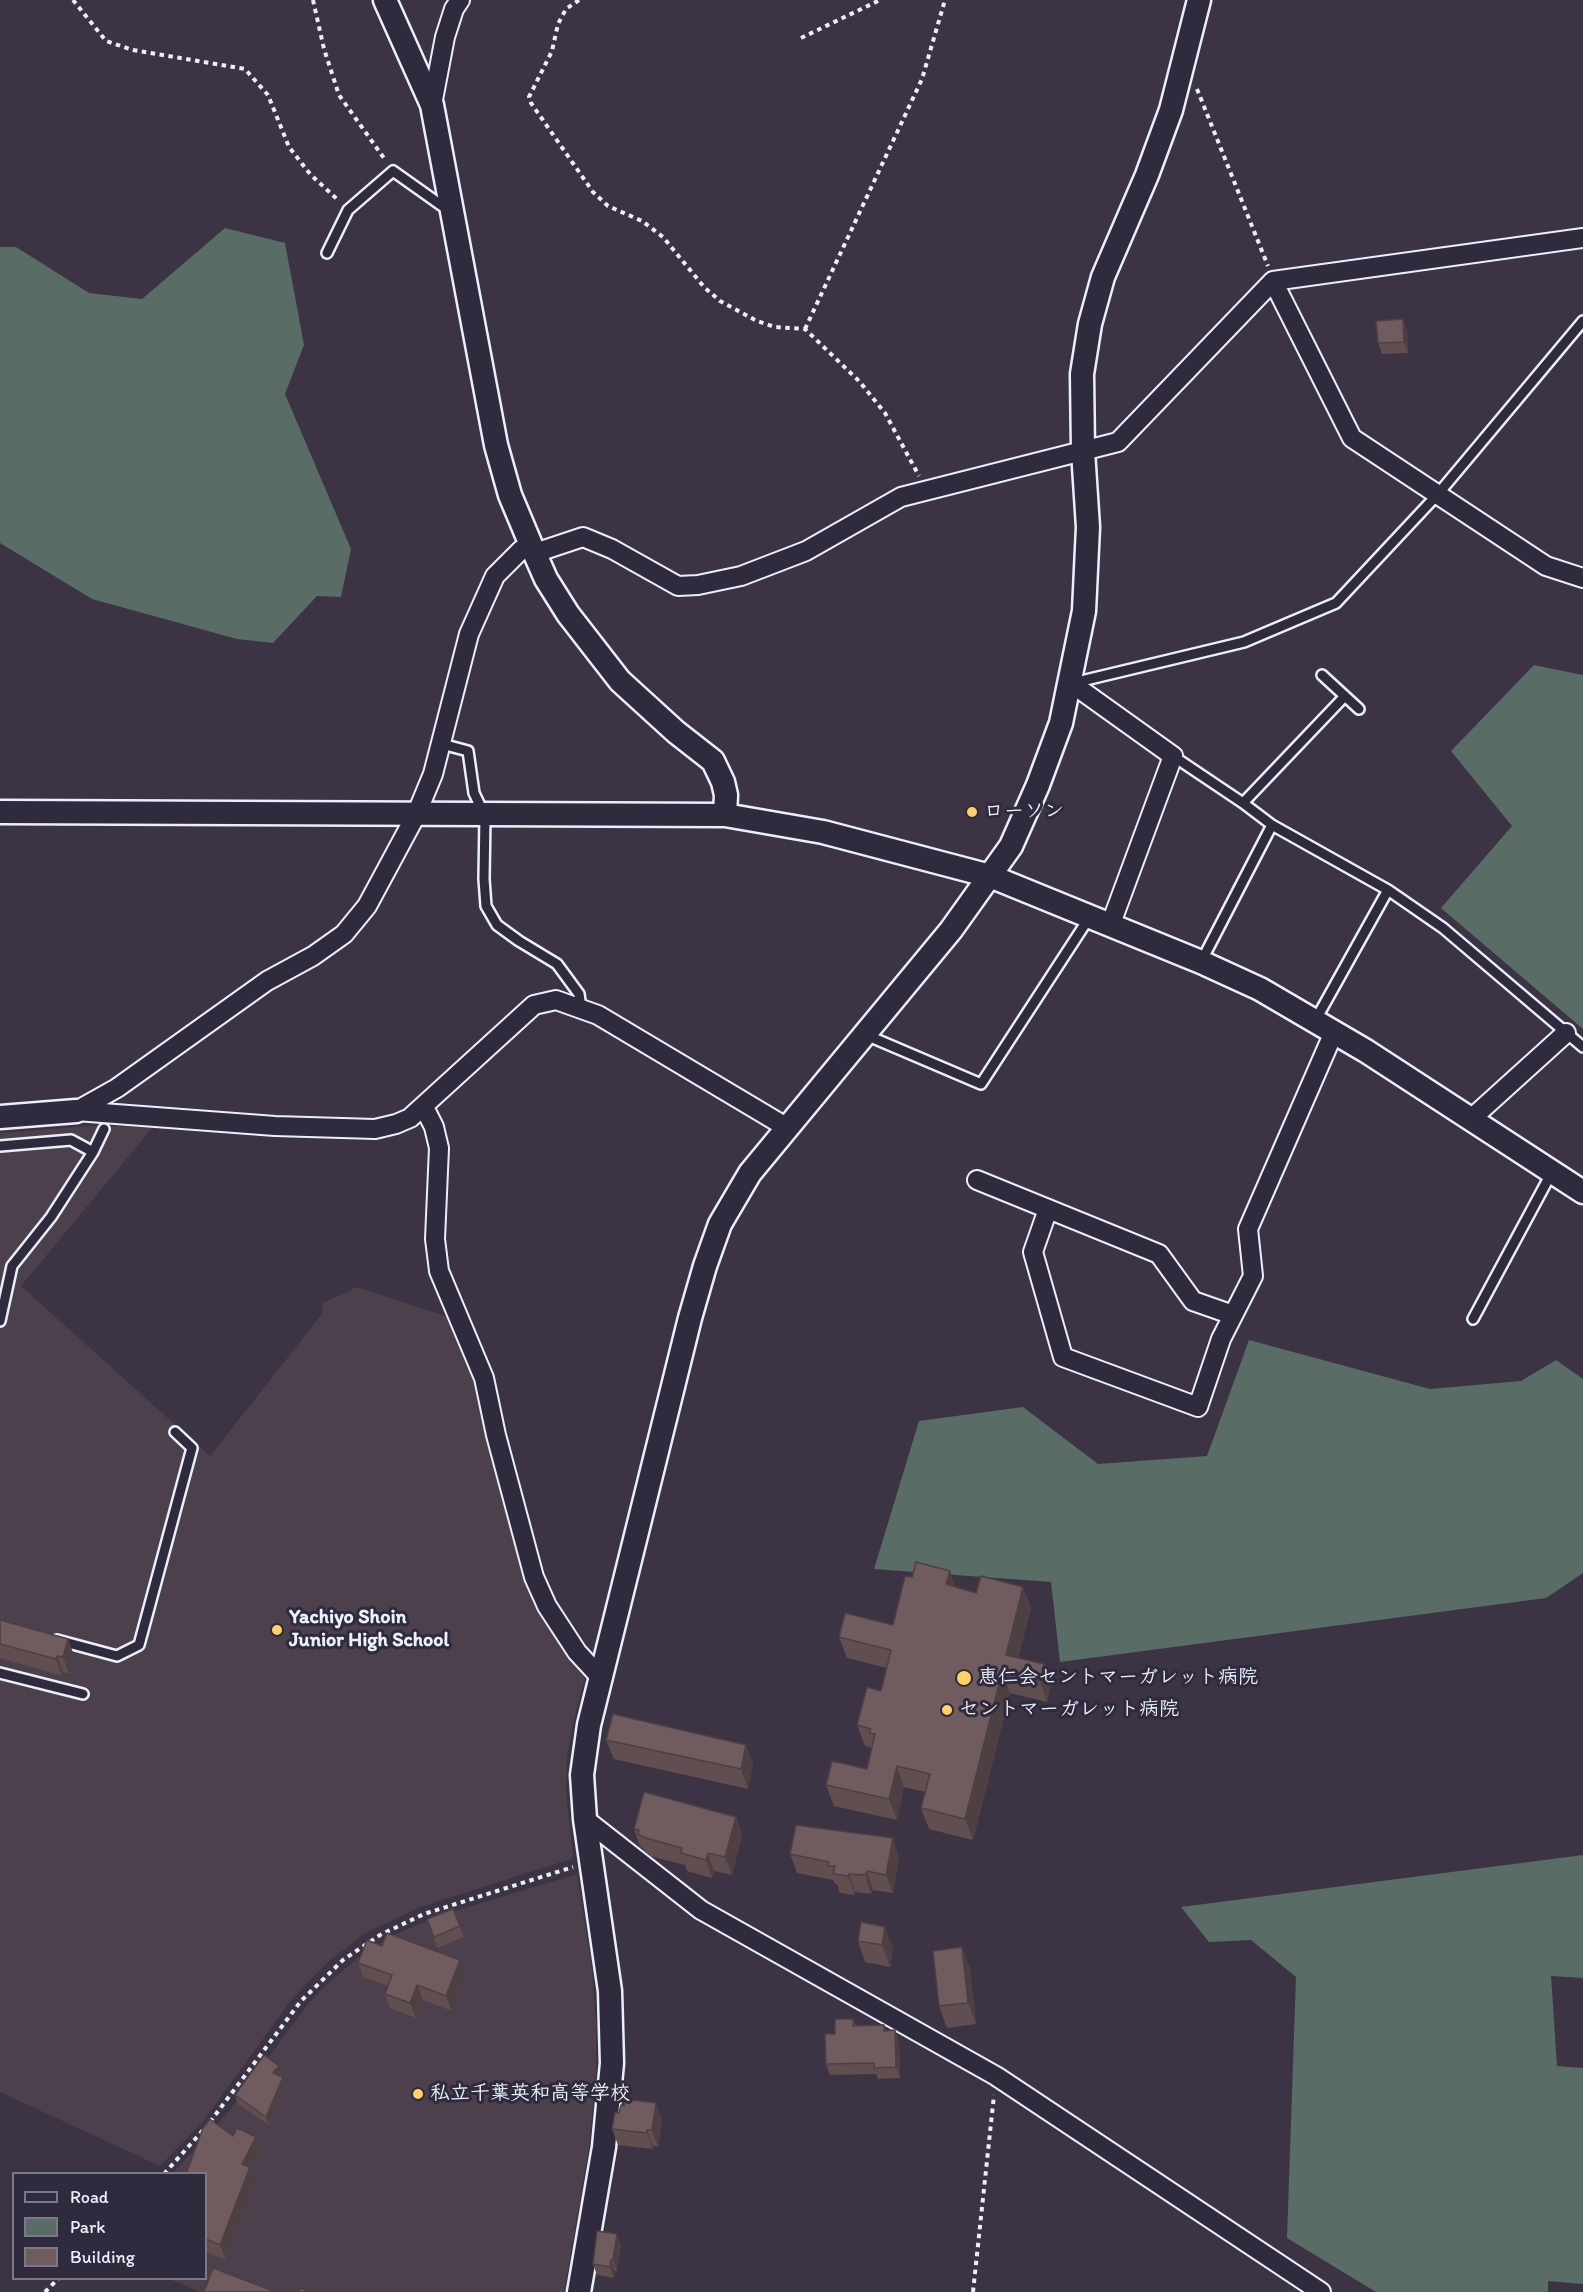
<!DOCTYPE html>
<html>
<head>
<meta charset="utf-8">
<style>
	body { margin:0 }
	#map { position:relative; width:1583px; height:2292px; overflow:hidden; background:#3c3444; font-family:Itim,sans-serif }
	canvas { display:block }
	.legend { position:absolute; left:12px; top:2172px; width:195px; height:108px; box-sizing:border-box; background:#2f2a3d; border:2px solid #797a88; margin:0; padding:8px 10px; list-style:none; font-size:18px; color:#e8f1f8 }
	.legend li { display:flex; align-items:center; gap:12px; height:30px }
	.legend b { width:30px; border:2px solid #797a88 }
</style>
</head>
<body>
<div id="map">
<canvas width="1583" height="2292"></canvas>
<ul class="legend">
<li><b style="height:8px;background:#2f2a3d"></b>Road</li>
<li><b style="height:16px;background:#596c65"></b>Park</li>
<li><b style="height:16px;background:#705b5e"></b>Building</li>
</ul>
</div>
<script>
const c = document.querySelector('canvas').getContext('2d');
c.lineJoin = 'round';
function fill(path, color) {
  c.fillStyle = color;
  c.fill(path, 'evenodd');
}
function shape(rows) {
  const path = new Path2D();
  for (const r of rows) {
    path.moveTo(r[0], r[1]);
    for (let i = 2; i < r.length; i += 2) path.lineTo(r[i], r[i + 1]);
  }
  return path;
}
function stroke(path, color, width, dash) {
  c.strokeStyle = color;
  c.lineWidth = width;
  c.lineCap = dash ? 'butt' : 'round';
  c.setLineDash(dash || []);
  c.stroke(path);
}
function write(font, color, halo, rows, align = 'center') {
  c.font = font + ' Itim,"Klee One",sans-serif';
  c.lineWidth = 6;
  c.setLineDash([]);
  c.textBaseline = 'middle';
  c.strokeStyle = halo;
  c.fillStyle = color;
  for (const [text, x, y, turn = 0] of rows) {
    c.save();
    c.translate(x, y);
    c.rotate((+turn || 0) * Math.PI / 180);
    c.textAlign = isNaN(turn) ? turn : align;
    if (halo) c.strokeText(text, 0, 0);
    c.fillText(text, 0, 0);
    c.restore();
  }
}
fill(shape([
	[91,1126,153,1127,21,1286,210,1456,322,1314,323,1303,357,1287,451,1318,477,1379,529,1582,586,1672,573,1724,567,1758,566,1792,573,1856,571,1859,420,1907,364,1934,327,1963,292,1999,202,2123,160,2166,0,2092,0,1133],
	[577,1874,592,1969,596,2023,596,2076,589,2147,564,2292,200,2292,170,2279,206,2278,206,2174,173,2173,229,2111,308,2004,326,1985,359,1957,385,1940,405,1930,445,1914]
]), '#4c404c');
fill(shape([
	[225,228,285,243,304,345,285,394,351,549,341,597,317,596,273,643,237,639,92,599,0,543,0,247,16,247,89,293,142,299],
	[1534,665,1583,675,1583,1029,1441,908,1512,826,1451,751],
	[1249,1340,1430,1389,1521,1381,1556,1360,1583,1379,1583,1573,1546,1598,1060,1662,1051,1582,874,1569,919,1421,1023,1407,1098,1464,1207,1456],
	[1583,1855,1583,1978,1551,1976,1557,2066,1583,2068,1583,2284,1548,2281,1548,2292,1376,2292,1287,2238,1296,1977,1251,1940,1209,1942,1181,1907]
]), '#596c65');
const service = shape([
	[327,253,348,210,393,171,448,210],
	[1322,675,1359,709],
	[1073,683,1244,642,1336,603,1438,494,1583,321],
	[442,744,468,751,474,793,485,816,484,879,486,906,497,925,519,941,557,964,579,994,581,1008],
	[1173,756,1243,803,1272,825,1388,890,1443,928,1583,1047],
	[1243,803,1345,696],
	[1201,962,1272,825],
	[1315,1021,1388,890],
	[866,1035,981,1084,1089,918],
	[0,1146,71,1140,93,1152],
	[1473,1319,1552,1172],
	[0,1321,12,1266,51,1217,93,1152,104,1129],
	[57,1640,117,1656,139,1645,192,1448,175,1432],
	[0,1673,83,1694]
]);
const minor = shape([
	[432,105,445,37,454,9,460,0],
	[1273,281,1352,438,1546,566,1583,578],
	[535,553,583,537,612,549,678,586,698,585,741,576,806,551,901,497,1118,442,1273,281,1583,238],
	[1071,683,1173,756,1110,926],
	[424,1107,434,1127,439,1148,435,1239,439,1271,484,1378,496,1435,534,1577,547,1606,577,1652,601,1678],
	[76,1111,275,1126,375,1129,396,1124,410,1118,534,1005,556,1000,598,1015,786,1127],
	[76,1111,117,1088,267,981,313,956,344,934,367,906,416,815,433,774,469,634,495,576,521,550,531,545],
	[1471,1119,1566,1033],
	[977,1180,1159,1254,1193,1301,1233,1315],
	[1048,1209,1033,1252,1063,1357,1198,1407,1221,1339,1253,1276,1248,1229,1334,1032],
	[585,1819,701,1910,996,2076,1321,2292]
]);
const tertiary = shape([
	[385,0,432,105,496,445,510,495,531,545,546,579,568,614,620,681,676,732,713,761,723,782,726,795,725,815],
	[0,812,725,815,823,832,990,876,1201,962,1260,989,1366,1051,1583,1192],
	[0,1117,76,1111],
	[579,2292,604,2147,612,2063,610,1991,585,1819,582,1775,589,1725,690,1318,705,1266,720,1224,750,1173,951,930,1011,846,1038,785,1061,723,1084,611,1088,527,1083,451,1082,374,1090,324,1103,277,1147,175,1171,110,1199,0]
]);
stroke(service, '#e8f1f8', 14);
stroke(minor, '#e8f1f8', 22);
stroke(tertiary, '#e8f1f8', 27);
stroke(shape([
	[73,0,106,41,133,50,245,69,268,95,289,147,310,174,339,201],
	[313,0,324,49,339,95,386,161],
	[579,0,566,9,558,24,552,51,529,97,531,103,593,192,608,206,642,221,663,237,704,287,720,301,757,321,775,327,805,329,859,381,885,413,919,476],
	[801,38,880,0],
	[1197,89,1268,266],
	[805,329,922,79,945,0],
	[210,2122,301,2001,343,1960,380,1935,424,1914,573,1867],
	[164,2174,205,2128],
	[45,2292,59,2278],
	[973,2292,994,2095]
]), '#e8f1f8', 4, [4.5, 4.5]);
stroke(service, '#2f2a3d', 9);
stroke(minor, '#2f2a3d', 18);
stroke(tertiary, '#2f2a3d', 22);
fill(shape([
	[1407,330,1408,353,1382,354,1378,343],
	[956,1587,976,1593,1023,1587,1031,1608,1018,1658,1051,1685,1047,1702,1010,1693,973,1840,929,1829,921,1808,926,1792,904,1787,897,1820,834,1806,826,1785,867,1769,872,1748,865,1746,857,1725,881,1691,887,1668,847,1658,839,1637,893,1625],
	[0,1620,68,1639,74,1656,69,1674,63,1672,62,1676,0,1658],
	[606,1740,753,1764,748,1789,614,1759],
	[736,1817,742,1835,732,1875,714,1871,712,1878,687,1871,685,1865,650,1856,645,1852,643,1848,640,1847,634,1829],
	[790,1854,899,1857,893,1893,873,1890,871,1894,855,1892,855,1895,840,1893,837,1884,835,1884,833,1880,797,1873],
	[453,1909,464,1937,437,1948,427,1919],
	[861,1922,893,1948,890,1967,865,1962,858,1941],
	[962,1947,970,1969,976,2024,947,2028,939,2006],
	[358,1963,465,1975,452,2011,423,2000,416,2018,390,2008,385,1994,388,1986,363,1977],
	[853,2019,856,2026,884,2025,886,2031,899,2041,900,2078,878,2079,876,2074,830,2075,826,2064,835,2034],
	[279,2066,282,2074,280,2076,283,2077,286,2085,269,2125,238,2104,235,2095],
	[662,2120,658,2147,653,2146,653,2149,618,2145,612,2129],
	[233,2136,261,2152,251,2171,255,2182,226,2260,206,2252,206,2174],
	[621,2245,617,2271,615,2271,614,2278,597,2275,593,2264]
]), '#604e51');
fill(shape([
	[1403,319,1407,330,1408,353,1404,342],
	[950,1571,957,1592,946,1584],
	[1023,1587,1031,1608,1014,1675,1006,1655],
	[68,1639,74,1656,69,1674,63,1657],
	[57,1656,63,1672,62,1676,56,1659],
	[1044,1664,1051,1685,1047,1702,1040,1681],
	[1002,1672,1010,1693,973,1840,965,1819],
	[746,1745,753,1764,748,1789,741,1769],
	[897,1766,904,1787,897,1820,889,1799],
	[736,1817,742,1835,732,1875,725,1857],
	[893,1838,899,1857,893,1893,886,1875],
	[708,1853,714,1871,712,1878,706,1860],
	[867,1871,873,1890,871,1894,865,1875],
	[849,1874,855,1892,855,1895,848,1876],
	[885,1927,893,1948,890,1967,882,1945],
	[962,1947,970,1969,976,2024,968,2003],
	[460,1960,465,1975,452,2011,446,1996],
	[417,1985,423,2000,416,2018,410,2003],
	[895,2030,899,2041,900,2078,896,2067],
	[279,2066,282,2074,276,2082,273,2073],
	[283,2077,286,2085,269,2125,266,2117],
	[656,2103,662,2120,658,2147,652,2130],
	[647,2130,653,2146,653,2149,647,2133],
	[256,2137,261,2152,251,2171,255,2182,226,2260,220,2245,242,2164],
	[617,2234,621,2245,617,2271,613,2260],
	[611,2260,615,2271,614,2278,610,2267]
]), '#4e4042');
const building = shape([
	[1403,319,1404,342,1378,343,1376,321,1403,319],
	[916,1562,950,1571,946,1584,976,1593,981,1576,1023,1587,1006,1655,1044,1664,1040,1681,1002,1672,965,1819,921,1808,930,1774,897,1766,889,1799,826,1785,832,1761,867,1769,875,1734,869,1733,871,1729,857,1725,867,1687,881,1691,891,1650,839,1637,845,1613,893,1625,905,1576,912,1577,916,1562],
	[0,1620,68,1639,63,1657,57,1656,56,1659,0,1644,0,1620],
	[613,1714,746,1745,741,1769,606,1740,613,1714],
	[644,1792,736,1817,725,1857,708,1853,706,1860,681,1853,682,1848,643,1837,638,1834,639,1830,634,1829,644,1792],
	[796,1825,893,1838,886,1875,867,1871,865,1875,849,1874,848,1876,833,1874,835,1866,828,1866,829,1862,790,1854,796,1825],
	[453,1909,460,1926,434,1937,427,1919,453,1909],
	[861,1922,885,1927,882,1945,858,1941,861,1922],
	[387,1933,460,1960,446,1996,417,1985,410,2003,385,1994,392,1975,358,1963,367,1940,382,1946,387,1933],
	[962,1947,968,2003,939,2006,933,1951,962,1947],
	[835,2019,853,2019,853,2026,884,2025,884,2031,895,2030,896,2067,874,2068,874,2063,826,2064,825,2034,835,2034,835,2019],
	[264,2055,279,2066,273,2073,283,2077,266,2117,235,2095,264,2055],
	[625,2099,656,2103,652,2130,647,2130,647,2133,612,2129,615,2112,619,2113,621,2105,624,2106,625,2099],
	[210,2119,233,2136,237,2128,256,2137,242,2164,250,2167,220,2245,206,2239,206,2174,186,2174,203,2128,210,2119],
	[597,2231,617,2234,613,2260,611,2260,610,2267,593,2264,597,2231],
	[213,2268,276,2292,204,2292,213,2268],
	[300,2288,310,2292,299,2292,300,2288]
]);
fill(building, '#705b5e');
stroke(building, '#4e4042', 1.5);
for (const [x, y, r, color] of [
	[972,812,6,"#ffd166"],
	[277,1630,6,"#ffd166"],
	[964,1678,8,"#ffd166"],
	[947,1710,6,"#ffd166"],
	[418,2094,6,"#ffd166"]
]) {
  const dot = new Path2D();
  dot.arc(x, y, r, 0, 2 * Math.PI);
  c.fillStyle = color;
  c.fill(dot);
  stroke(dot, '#2f2a3d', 2);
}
write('bold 20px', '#e8f1f8', '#2f2a3d', [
	["ローソン",984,812],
	["Yachiyo Shoin",289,1618],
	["Junior High School",289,1641],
	["恵仁会セントマーガレット病院",978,1678],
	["セントマーガレット病院",959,1710],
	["私立千葉英和高等学校",430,2094]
], 'left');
</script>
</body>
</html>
